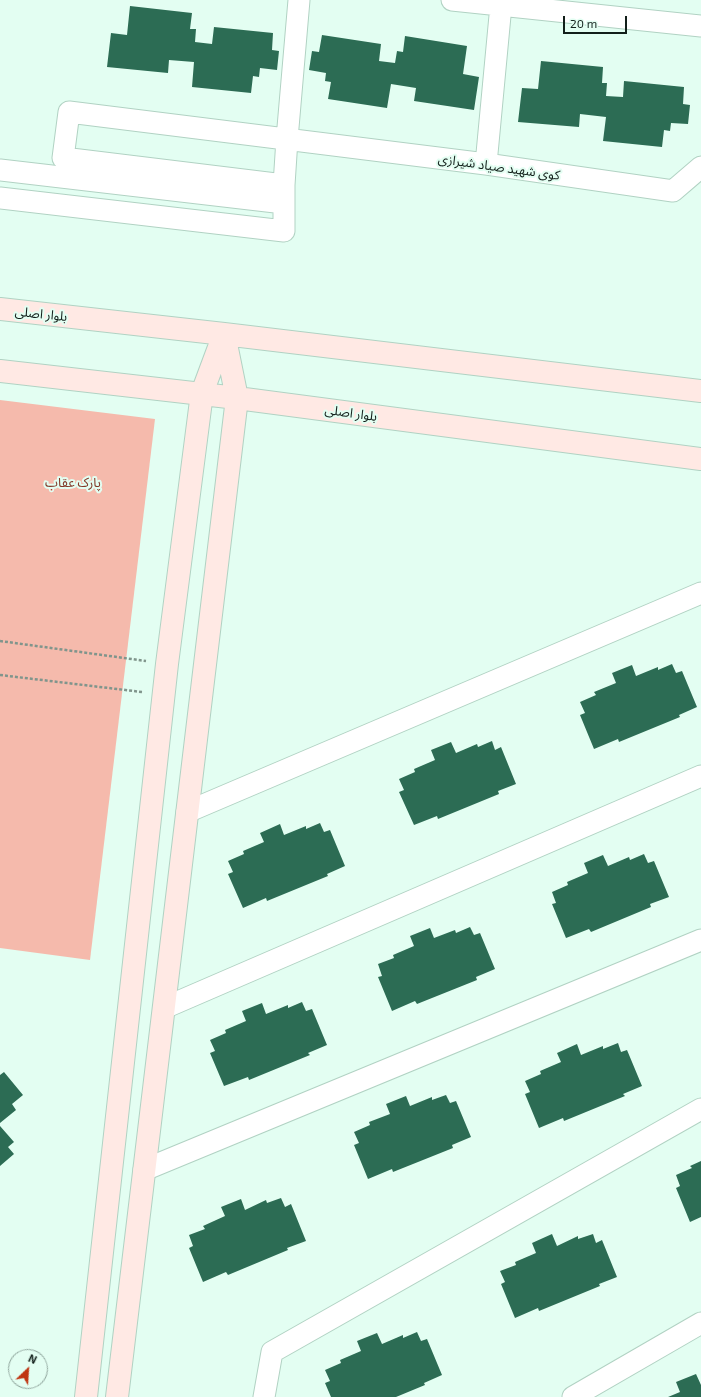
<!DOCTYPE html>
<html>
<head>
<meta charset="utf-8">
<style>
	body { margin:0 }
	#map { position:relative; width:701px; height:1397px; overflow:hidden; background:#e3fef2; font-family:"Exo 2",sans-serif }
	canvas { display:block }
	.north { position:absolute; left:8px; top:1349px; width:40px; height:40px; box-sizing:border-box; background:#e3fef2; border:1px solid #8fa59c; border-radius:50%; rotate:25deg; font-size:11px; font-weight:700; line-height:16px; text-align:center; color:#121f1a }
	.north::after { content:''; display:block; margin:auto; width:14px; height:18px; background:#bf3512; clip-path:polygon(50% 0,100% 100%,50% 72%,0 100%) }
	.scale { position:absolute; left:563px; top:16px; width:64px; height:18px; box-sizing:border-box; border:2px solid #121f1a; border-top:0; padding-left:5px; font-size:12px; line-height:14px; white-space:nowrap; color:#121f1a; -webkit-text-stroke:3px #e3fef2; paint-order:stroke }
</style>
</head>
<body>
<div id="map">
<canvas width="701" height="1397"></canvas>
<div class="north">N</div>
<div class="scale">20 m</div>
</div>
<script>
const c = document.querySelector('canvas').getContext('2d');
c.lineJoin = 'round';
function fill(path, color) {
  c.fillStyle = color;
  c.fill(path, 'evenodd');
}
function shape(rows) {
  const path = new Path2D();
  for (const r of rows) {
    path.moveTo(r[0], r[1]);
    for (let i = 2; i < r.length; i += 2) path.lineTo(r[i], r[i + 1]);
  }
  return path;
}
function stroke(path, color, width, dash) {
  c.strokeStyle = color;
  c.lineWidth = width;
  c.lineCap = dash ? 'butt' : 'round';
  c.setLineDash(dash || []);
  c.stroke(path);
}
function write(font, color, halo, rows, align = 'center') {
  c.font = font + ' "Exo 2","Noto Sans Arabic",sans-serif';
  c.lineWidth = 4;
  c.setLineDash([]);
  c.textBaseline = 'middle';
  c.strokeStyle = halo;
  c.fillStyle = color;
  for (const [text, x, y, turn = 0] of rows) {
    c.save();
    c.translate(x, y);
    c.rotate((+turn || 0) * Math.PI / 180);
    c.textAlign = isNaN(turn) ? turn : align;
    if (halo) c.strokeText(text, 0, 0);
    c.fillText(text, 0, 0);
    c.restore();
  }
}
fill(shape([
	[0,400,155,419,90,960,0,948]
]), '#f5baac');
fill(shape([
	[130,6,192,13,190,29,196,29,195,42,212,44,214,27,273,33,272,50,279,51,277,70,260,68,259,77,253,76,251,93,192,87,194,62,169,60,168,73,107,67,111,33,127,35],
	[322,35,381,44,379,61,395,63,397,51,403,52,405,36,467,46,463,74,479,77,474,110,414,101,416,88,391,84,387,108,328,99,331,82,325,81,326,73,309,70,312,51,319,52],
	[541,61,603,67,602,83,607,83,606,96,623,97,624,81,684,87,683,104,690,105,688,124,671,123,670,131,664,130,662,147,603,141,606,117,580,114,579,127,518,122,522,88,538,89],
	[672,664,676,673,682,671,697,707,679,715,680,717,619,742,618,739,594,749,580,715,585,713,580,702,596,695,594,692,616,683,612,673,632,665,636,676,658,667,658,670],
	[492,741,495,750,501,747,516,784,498,791,499,794,438,819,437,816,414,825,399,792,404,790,399,779,415,772,414,769,435,760,431,750,451,742,456,753,477,744,478,747],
	[320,823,324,832,330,830,345,866,327,874,328,876,267,901,266,898,243,908,228,874,233,872,228,861,244,854,243,851,264,842,260,833,280,824,284,835,306,826,306,829],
	[644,854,648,863,654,861,669,897,650,904,651,907,591,932,589,929,566,938,552,904,556,903,552,892,568,885,567,882,588,873,584,863,603,855,608,866,629,857,630,860],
	[470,927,474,935,480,933,495,969,476,977,477,980,417,1004,415,1001,392,1011,378,977,382,976,378,964,394,958,393,955,414,946,410,936,430,928,434,938,455,930,456,933],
	[302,1002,306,1011,312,1009,327,1045,308,1053,310,1055,249,1080,248,1077,224,1086,210,1053,215,1051,210,1040,226,1033,225,1030,246,1021,242,1011,262,1003,266,1014,288,1005,288,1008],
	[618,1043,621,1052,627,1050,642,1086,623,1094,625,1096,564,1121,563,1118,539,1128,525,1094,530,1092,525,1081,541,1074,540,1071,561,1062,557,1053,577,1044,581,1055,603,1046,603,1049],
	[4,1072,23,1095,12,1104,16,1110,0,1123,0,1075],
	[446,1095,450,1103,456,1101,471,1137,452,1145,453,1148,393,1172,392,1169,368,1179,354,1145,359,1143,354,1132,370,1125,369,1122,390,1114,386,1104,406,1096,410,1106,432,1097,432,1100],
	[0,1126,14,1142,8,1147,14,1154,0,1166],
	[701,1161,701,1217,690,1222,676,1188,680,1186,676,1175,692,1168,690,1166],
	[281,1198,285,1207,291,1204,306,1241,287,1248,288,1250,228,1275,226,1272,203,1282,189,1248,193,1246,189,1235,205,1229,203,1226,225,1216,221,1207,241,1199,245,1210,266,1200,267,1203],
	[552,1234,557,1246,578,1236,578,1239,593,1234,596,1243,602,1240,617,1277,599,1284,600,1286,539,1311,538,1308,515,1318,501,1284,505,1282,500,1271,516,1265,515,1262,536,1253,532,1243],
	[417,1332,421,1341,427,1339,442,1375,424,1383,425,1385,396,1397,331,1397,325,1383,330,1381,325,1370,341,1363,340,1360,361,1351,357,1341,377,1333,382,1344,403,1335,403,1338],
	[696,1374,701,1385,701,1397,668,1397,680,1392,676,1382]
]), '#2c6c54');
const street = shape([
	[452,0,701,26],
	[486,164,501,5],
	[0,170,284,203],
	[284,185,63,158,69,112,486,164,673,191,701,167],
	[0,198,284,231,284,185,287,139,299,0],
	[187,812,701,593],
	[164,1008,701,776],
	[144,1170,701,940],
	[264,1397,272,1352,701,1109],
	[573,1397,701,1323]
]);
const secondary = shape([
	[0,309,224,334,701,391],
	[0,371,237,398,701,459],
	[86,1397,167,664,202,393,224,334],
	[117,1397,237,398,224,334]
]);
stroke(street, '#b1d2c3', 23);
stroke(secondary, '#b1d2c3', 24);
stroke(shape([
	[0,641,146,661],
	[0,675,142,692]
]), '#80958c', 2.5, [3, 2]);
stroke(street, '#fff', 21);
stroke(secondary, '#ffe9e4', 22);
write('13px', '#121f1a', '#e3fef2', [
	["کوی شهید صیاد شیرازی",499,167,8],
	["بلوار اصلی",41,314,6],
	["بلوار اصلی",351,413,8]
]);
write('13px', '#823827', '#e3fef2', [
	["پارک عقاب",73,483]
]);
</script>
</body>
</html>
